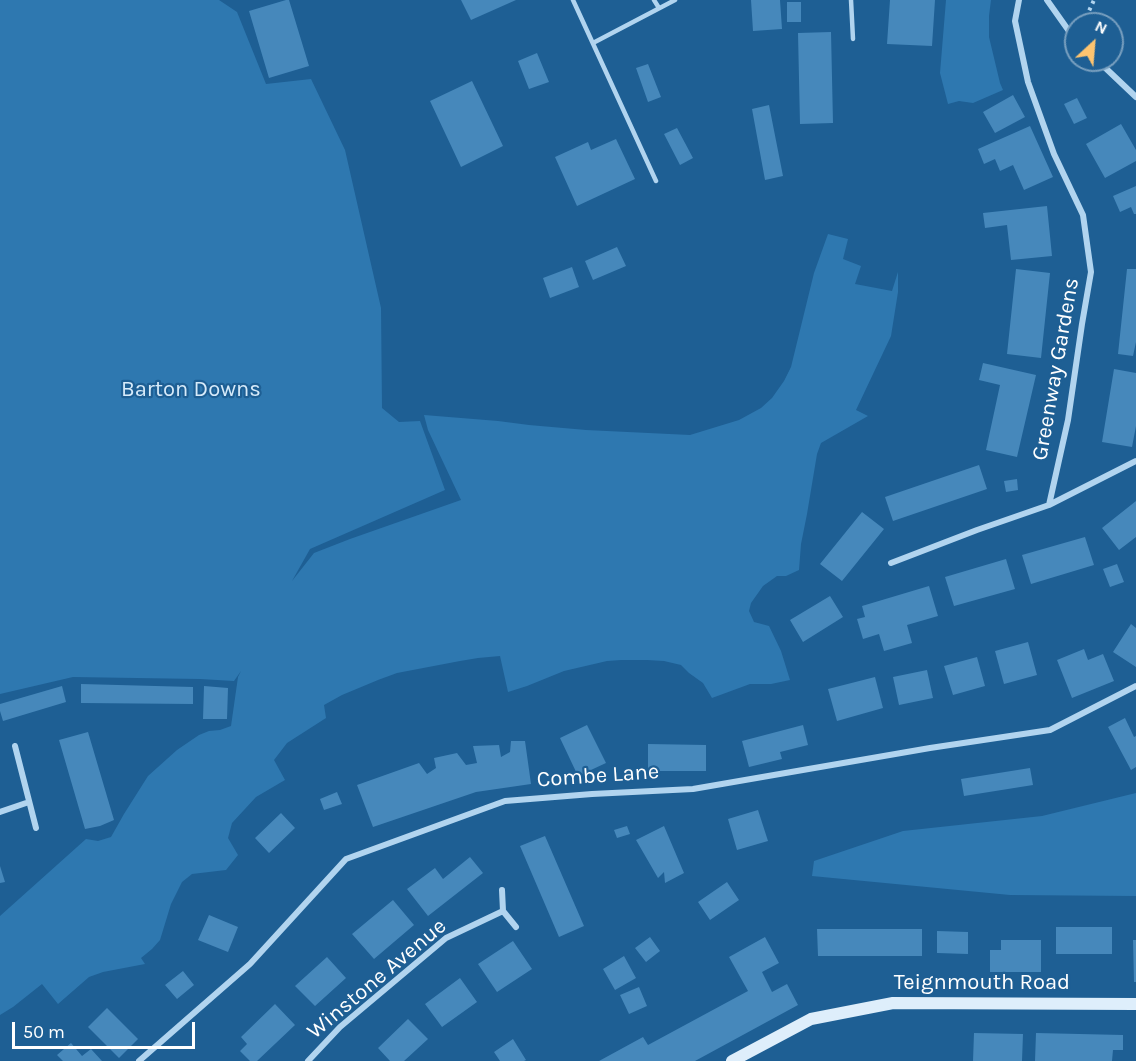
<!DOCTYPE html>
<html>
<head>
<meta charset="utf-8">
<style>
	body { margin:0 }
	#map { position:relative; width:1136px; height:1061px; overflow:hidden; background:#1e5f94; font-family:Karla,sans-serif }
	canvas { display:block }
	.north { position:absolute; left:1064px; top:12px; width:60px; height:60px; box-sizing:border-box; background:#1e5f94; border:2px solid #789fbf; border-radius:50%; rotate:26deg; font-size:16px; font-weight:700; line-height:24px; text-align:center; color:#fff }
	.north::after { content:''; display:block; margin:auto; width:21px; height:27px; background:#fdc470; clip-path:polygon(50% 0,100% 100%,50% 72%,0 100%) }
	.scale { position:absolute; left:12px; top:1022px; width:183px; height:27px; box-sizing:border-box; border:3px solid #fff; border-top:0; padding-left:8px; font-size:18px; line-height:21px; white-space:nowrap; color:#fff; -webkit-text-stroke:4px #1e5f94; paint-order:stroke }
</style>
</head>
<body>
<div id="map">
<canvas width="1136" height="1061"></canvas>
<div class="north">N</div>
<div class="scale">50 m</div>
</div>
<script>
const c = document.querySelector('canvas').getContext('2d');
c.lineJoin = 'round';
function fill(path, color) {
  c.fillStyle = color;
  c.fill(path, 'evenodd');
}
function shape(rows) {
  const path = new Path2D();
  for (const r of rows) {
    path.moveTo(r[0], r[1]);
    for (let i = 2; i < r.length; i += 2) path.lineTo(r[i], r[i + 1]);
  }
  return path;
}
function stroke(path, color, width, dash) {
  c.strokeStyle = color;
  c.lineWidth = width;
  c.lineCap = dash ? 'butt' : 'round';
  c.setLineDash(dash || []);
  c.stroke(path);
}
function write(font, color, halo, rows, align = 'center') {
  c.font = font + ' Karla,sans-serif';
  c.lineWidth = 4.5;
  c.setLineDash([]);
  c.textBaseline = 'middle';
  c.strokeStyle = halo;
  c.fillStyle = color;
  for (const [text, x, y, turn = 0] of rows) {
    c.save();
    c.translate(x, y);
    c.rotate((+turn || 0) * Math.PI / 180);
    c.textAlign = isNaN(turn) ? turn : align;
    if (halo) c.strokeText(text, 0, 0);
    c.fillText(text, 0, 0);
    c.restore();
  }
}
fill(shape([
	[0,0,219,0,237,12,266,84,311,79,345,150,381,308,382,408,399,422,420,421,445,490,310,549,292,581,314,553,350,539,461,500,428,430,424,415,498,421,529,425,586,430,690,435,739,420,761,408,772,398,784,381,791,367,814,273,828,234,848,239,843,259,861,266,855,284,892,291,898,272,898,292,891,336,856,410,868,416,821,443,817,454,807,514,801,544,799,570,786,576,777,576,763,586,751,603,749,611,754,622,769,626,781,651,790,680,771,684,750,684,712,698,703,683,689,673,681,665,664,661,647,660,621,660,607,661,564,671,527,686,508,692,500,656,478,658,460,661,397,673,378,680,342,695,324,705,326,718,287,743,274,760,285,780,256,797,232,823,228,838,238,855,226,870,192,874,182,882,171,904,160,940,152,949,141,958,145,964,103,972,89,977,58,1004,42,984,13,1007,0,1015,0,916,86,839,98,841,111,837,124,814,148,776,177,750,199,735,209,731,220,730,231,726,238,677,241,671,234,681,200,679,73,677,0,694],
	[946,0,991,0,989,16,989,37,1000,83,1003,90,973,103,959,101,948,104,940,73],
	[1136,793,1136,896,1010,895,812,876,814,861,903,831,1042,816]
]), '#2e78b0');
fill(shape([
	[286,0,289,0,309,66,269,78,249,11],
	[461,0,516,0,471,20],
	[751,0,780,0,782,29,753,31],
	[890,0,935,0,932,46,887,44],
	[787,2,801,2,801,22,787,22],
	[831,32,833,123,800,124,798,33],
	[537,53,549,82,529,89,518,61],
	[648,64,661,97,648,102,636,68],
	[472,81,503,146,461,167,430,101],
	[1013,95,1025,117,995,133,983,112],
	[1077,98,1087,118,1074,124,1064,104],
	[769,105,783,176,765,180,752,109],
	[1121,124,1136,150,1136,161,1105,178,1086,144],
	[1030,126,1053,177,1024,190,1013,165,1000,171,995,159,984,164,978,149],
	[677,128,693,158,680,165,664,134],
	[616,139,635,179,577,206,555,157,588,142,591,150],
	[1136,186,1136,214,1134,214,1131,207,1120,212,1113,196],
	[1047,206,1052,256,1011,260,1007,225,985,228,983,213],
	[617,247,626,266,593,280,585,261],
	[572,267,579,287,550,298,543,278],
	[1016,269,1050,273,1041,358,1007,354],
	[1127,269,1136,269,1136,342,1133,356,1118,354],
	[983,363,1036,375,1017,457,986,450,1000,385,979,380],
	[1114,369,1136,373,1136,426,1132,447,1102,442],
	[979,465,987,489,893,521,885,497],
	[1017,479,1018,490,1006,492,1004,481],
	[1136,501,1136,537,1119,550,1102,528],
	[862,512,884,529,842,581,820,564],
	[1085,537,1094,565,1031,584,1022,555],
	[1006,559,1015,589,954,606,945,577],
	[1117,564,1124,582,1110,587,1103,569],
	[929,586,938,616,907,625,912,643,884,651,879,634,863,639,857,619,865,617,862,606],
	[830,596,843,617,803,642,790,620],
	[1131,624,1136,628,1136,667,1113,652],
	[1028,642,1037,675,1004,684,995,651],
	[1084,649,1088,660,1103,654,1114,681,1072,698,1057,660],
	[977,657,985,686,953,695,944,666],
	[927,670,933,698,899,705,893,677],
	[875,677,883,708,837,721,828,689],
	[81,684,193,687,193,704,81,703],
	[62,686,66,702,3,721,0,711,0,704],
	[204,686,228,688,227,719,203,719],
	[1125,718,1134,737,1136,736,1136,767,1131,770,1108,727],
	[587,725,606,763,578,776,560,738],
	[803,725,808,745,780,752,782,759,749,767,742,741],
	[88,732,114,820,100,826,85,829,59,740],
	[511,741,525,741,531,784,476,792,373,827,357,785,419,763,427,774,436,768,434,758,457,753,466,765,477,763,473,746,499,745,501,757,510,752],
	[648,744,706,745,706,771,648,771],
	[1030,768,1033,785,964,796,961,779],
	[337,792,342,804,324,810,320,799],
	[758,810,768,841,737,850,728,819],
	[281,813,295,828,269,853,255,838],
	[627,826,630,834,617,838,614,830],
	[664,826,684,873,665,883,664,872,658,878,636,840],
	[545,836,584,926,559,937,520,846],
	[470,857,483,873,428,916,407,889,435,868,443,879],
	[0,866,5,882,0,883],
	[727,882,739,900,710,920,698,902],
	[393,900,414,925,374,959,352,934],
	[209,915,238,927,228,952,198,940],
	[1056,927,1112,927,1112,954,1056,954],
	[817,929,922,929,922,956,818,956],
	[937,931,968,932,968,954,937,953],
	[650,937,660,951,646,962,635,948],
	[765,937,779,963,762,972,772,992,787,984,798,1005,695,1061,599,1061,643,1037,648,1045,748,991,729,957],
	[1001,940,1041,940,1041,972,990,972,990,950,1001,950],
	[1133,940,1136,940,1136,982,1134,982],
	[513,941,532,969,497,992,478,964],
	[624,956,636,978,615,990,603,969],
	[327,957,346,978,315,1006,295,986],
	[183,971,194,985,177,999,165,985],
	[460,978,477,1002,442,1027,425,1004],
	[639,987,647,1006,629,1014,620,995],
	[275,1004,295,1025,257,1061,250,1061,240,1051,247,1044,241,1037],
	[107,1008,138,1039,119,1058,88,1027],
	[408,1019,428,1039,404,1061,390,1061,378,1048],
	[974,1033,1023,1034,1022,1061,973,1061],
	[1036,1033,1123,1035,1123,1050,1113,1050,1112,1061,1035,1061],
	[513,1039,526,1060,524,1061,500,1061,494,1052],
	[71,1043,82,1056,91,1049,102,1061,63,1061,57,1055]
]), '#4688bb');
stroke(shape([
	[1083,24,1094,0]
]), '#b1d4ef', 4, [3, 4.5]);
stroke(shape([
	[573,0,656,181],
	[654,0,659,8],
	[851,0,853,39],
	[593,43,675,0]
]), '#b1d4ef', 4.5);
stroke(shape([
	[1019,0,1015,21,1028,82,1054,154,1083,215,1091,272,1082,324,1068,420,1049,505],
	[1047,0,1076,41],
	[1097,60,1136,97],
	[891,563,977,530,1049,505,1136,461],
	[15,746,36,828],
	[0,812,29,802],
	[502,890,503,911],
	[139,1061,250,964,346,859,505,801,592,794,693,789,930,748,1050,730,1136,686],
	[308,1061,340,1027,446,938,503,911,516,927]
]), '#b1d4ef', 6);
stroke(shape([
	[732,1061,811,1019,893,1003,1136,1004]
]), '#deeefb', 12);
write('22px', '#fff', '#1e5f94', [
	["Greenway Gardens",1056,369,-80],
	["Combe Lane",598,776,-4],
	["Winstone Avenue",377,979,-40],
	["Teignmouth Road",982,983]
]);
write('22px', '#d7ebfa', '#1e5f94', [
	["Barton Downs",191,390]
]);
</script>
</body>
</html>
